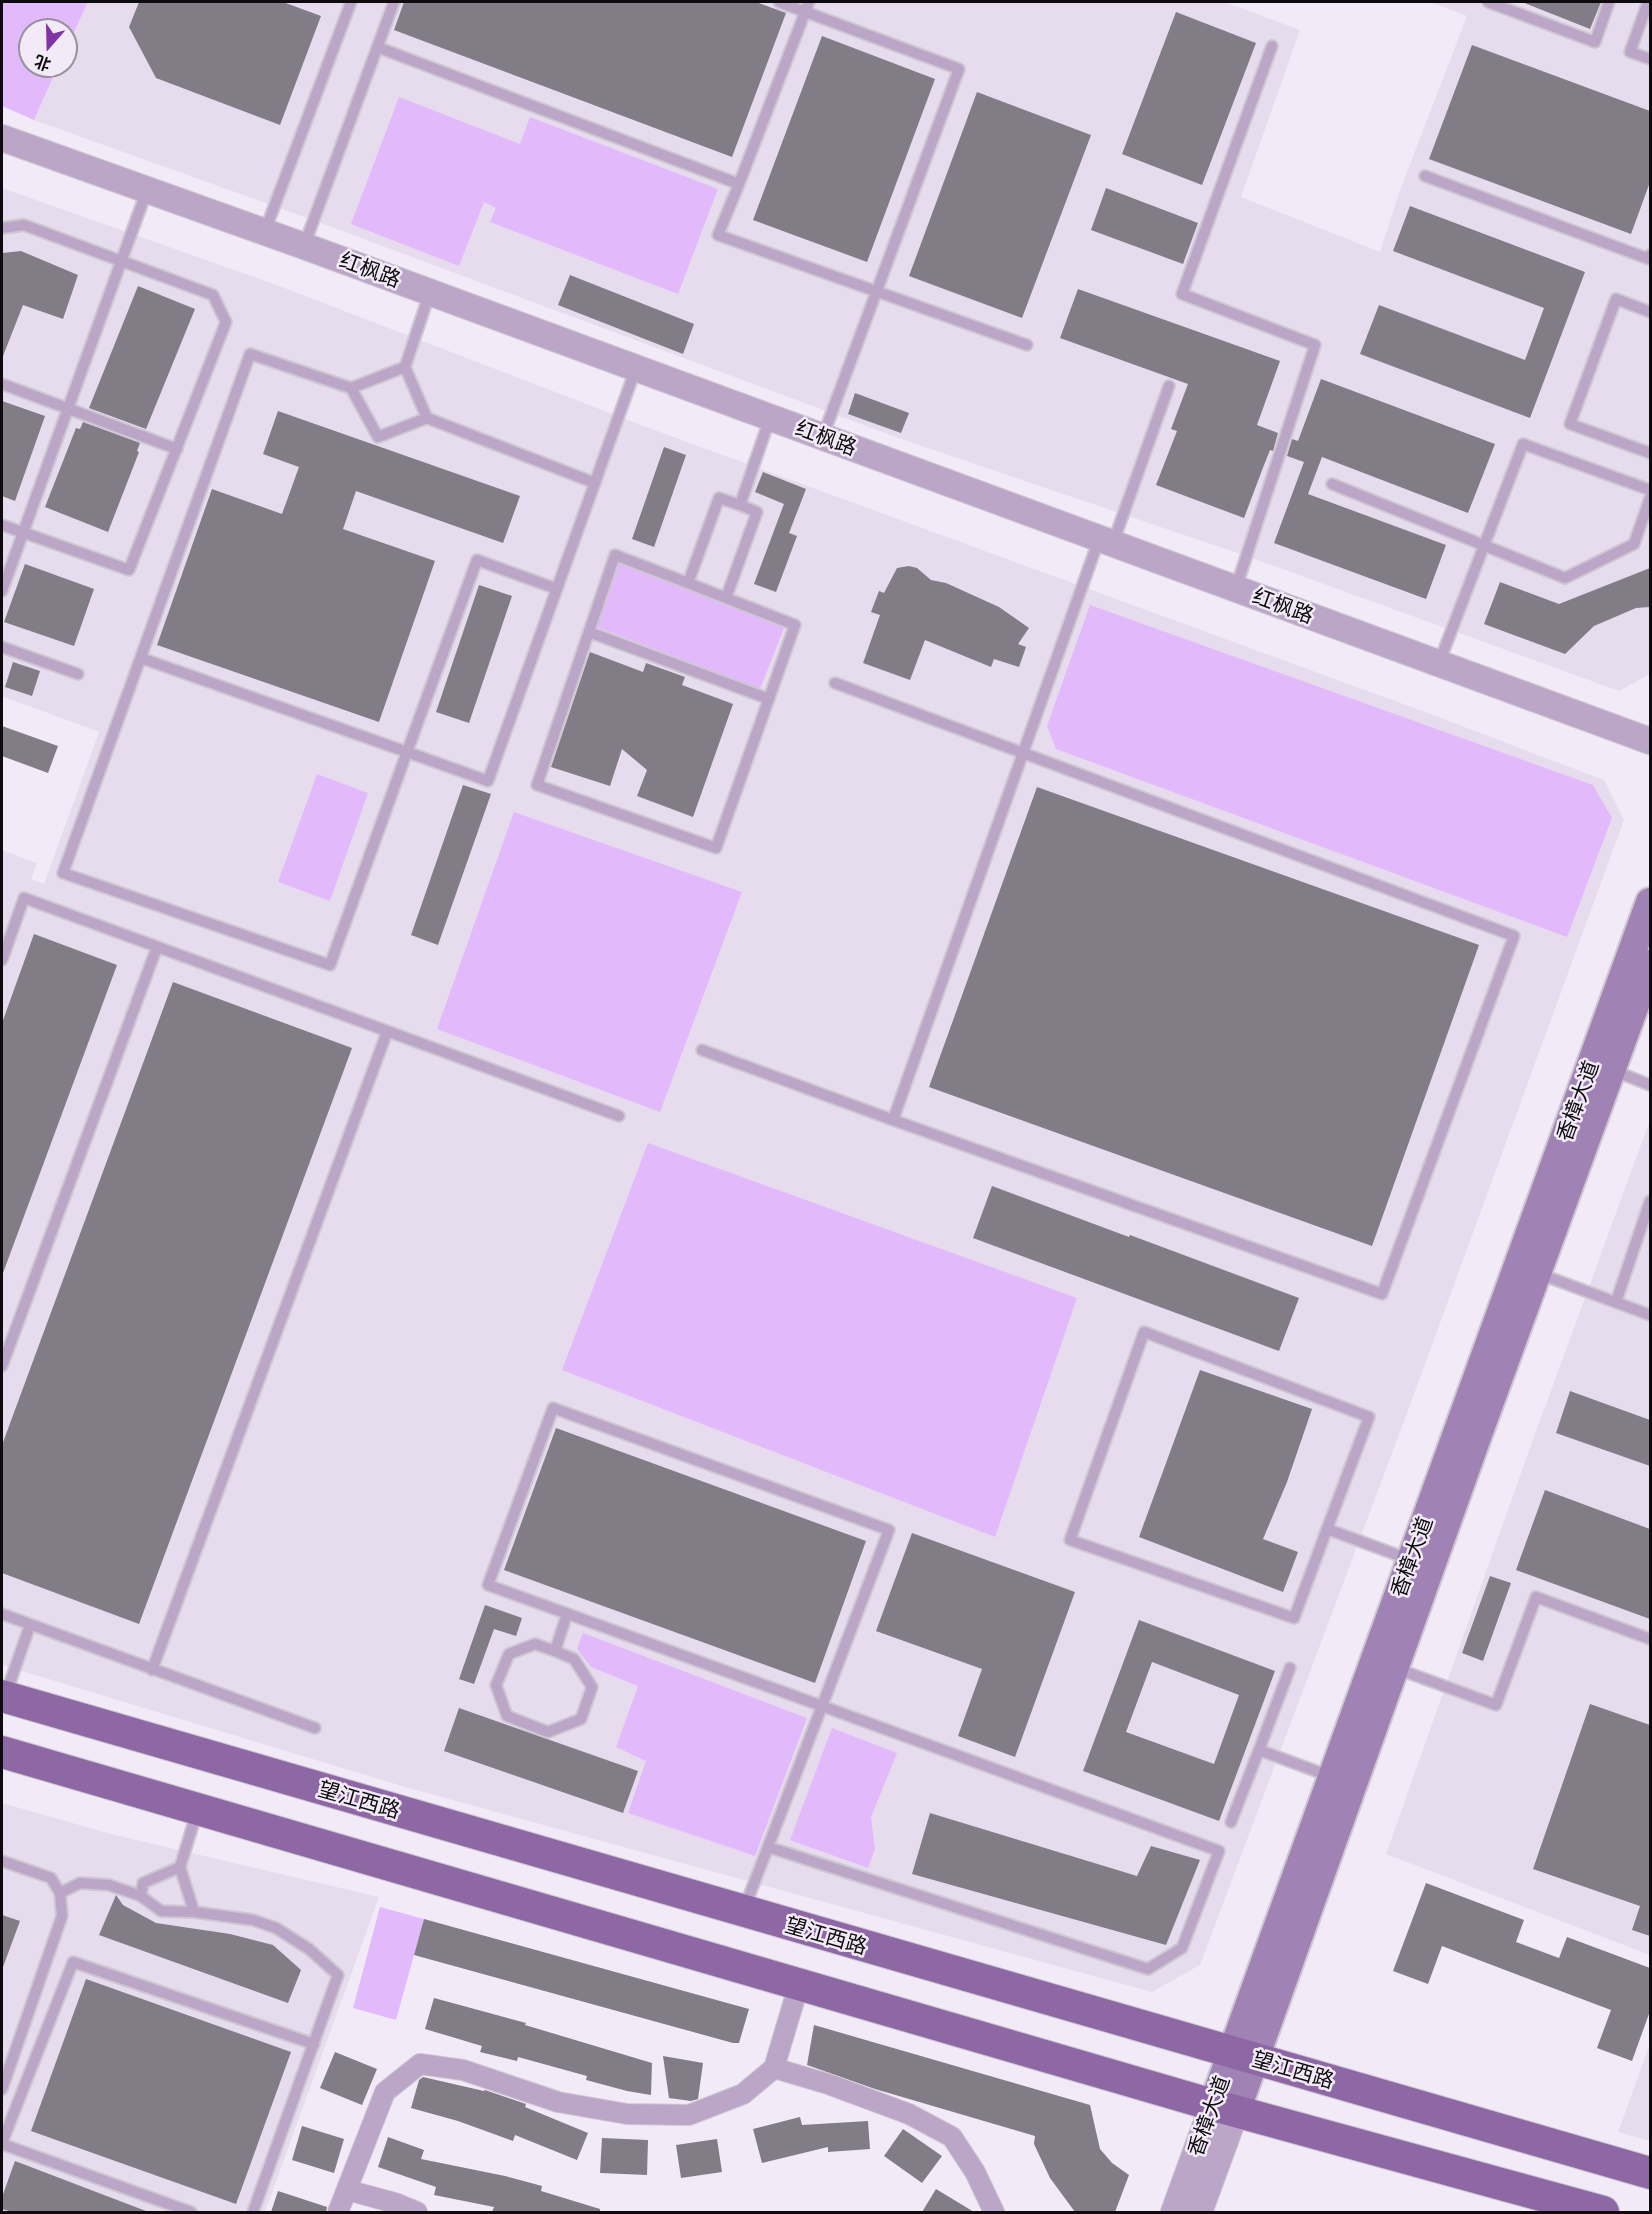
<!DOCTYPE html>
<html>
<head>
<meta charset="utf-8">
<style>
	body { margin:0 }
	#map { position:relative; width:1652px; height:2214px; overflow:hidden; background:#f2ebf7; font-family:Commissioner,"Noto Sans SC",sans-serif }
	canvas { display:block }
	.frame { position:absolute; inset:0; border:3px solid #0d0b0e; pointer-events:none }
	.north { position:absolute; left:18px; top:18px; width:60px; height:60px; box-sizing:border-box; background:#f2ebf7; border:2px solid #96919a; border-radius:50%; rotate:200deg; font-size:16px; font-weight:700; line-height:24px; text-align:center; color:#0d0b0e }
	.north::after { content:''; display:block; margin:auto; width:21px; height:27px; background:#8034a6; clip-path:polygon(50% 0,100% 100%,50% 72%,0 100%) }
</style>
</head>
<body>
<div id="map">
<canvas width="1652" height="2214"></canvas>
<div class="frame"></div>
<div class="north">北</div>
</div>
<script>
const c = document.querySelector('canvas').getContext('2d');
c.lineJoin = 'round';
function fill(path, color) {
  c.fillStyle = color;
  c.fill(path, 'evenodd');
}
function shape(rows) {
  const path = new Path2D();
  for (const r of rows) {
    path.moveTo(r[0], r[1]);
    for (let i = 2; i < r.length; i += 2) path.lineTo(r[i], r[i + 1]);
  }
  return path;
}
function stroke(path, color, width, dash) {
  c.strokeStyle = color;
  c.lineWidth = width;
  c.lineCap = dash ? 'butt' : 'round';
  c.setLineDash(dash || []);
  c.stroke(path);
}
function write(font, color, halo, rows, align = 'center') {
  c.font = font + ' Commissioner,"Noto Sans SC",sans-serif';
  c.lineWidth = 5;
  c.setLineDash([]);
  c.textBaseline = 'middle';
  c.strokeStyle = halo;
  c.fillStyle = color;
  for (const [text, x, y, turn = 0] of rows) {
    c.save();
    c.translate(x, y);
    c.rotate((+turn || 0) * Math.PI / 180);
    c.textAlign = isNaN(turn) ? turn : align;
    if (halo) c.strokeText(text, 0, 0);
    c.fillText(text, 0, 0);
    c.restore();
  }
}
fill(shape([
	[88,2,1225,2,1300,30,1241,197,1380,252,1400,190,1467,16,1429,2,1650,2,1650,674,1619,691,1255,559,904,440,299,215,34,120,58,66,66,66,66,49],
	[2,188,274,284,649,428,1425,712,1604,780,1624,820,1406,1416,1200,1965,1152,1992,405,1787,2,1665,2,850,37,863,31,879,44,884,99,732,2,696],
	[1650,1120,1650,1955,1386,1854,1527,1456],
	[2,1803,111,1834,379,1897,265,2212,2,2212],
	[1650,2044,1650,2141,1618,2132]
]), '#e7dced');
fill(shape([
	[2,2,88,2,66,49,66,30,30,30,30,66,58,66,34,120,2,106],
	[399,97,520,144,530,117,718,189,678,294,490,222,496,208,484,202,459,266,351,224],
	[618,562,784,628,760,689,597,627],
	[1090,605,1593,785,1612,818,1567,937,1056,749,1047,726],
	[317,774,368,793,330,901,278,882],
	[514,812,742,892,660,1112,437,1029],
	[648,1143,1077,1298,995,1537,562,1370],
	[583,1633,807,1718,755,1856,628,1813,646,1761,616,1747,638,1686,591,1667,577,1649],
	[832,1728,897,1753,871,1817,875,1849,868,1868,790,1840],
	[380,1907,424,1919,396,2020,353,2008]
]), '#e2bafb');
fill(shape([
	[139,2,283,2,321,16,280,125,156,78,129,27],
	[404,2,756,2,786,13,732,157,394,30],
	[1522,2,1601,2,1590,29],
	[1176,12,1256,43,1202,185,1122,154],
	[822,36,935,79,867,262,753,220],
	[1472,45,1650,111,1650,182,1631,234,1429,159],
	[977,92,1091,135,1022,318,909,276],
	[1106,188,1198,223,1183,264,1091,230],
	[1410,206,1585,272,1530,418,1360,354,1379,305,1525,360,1544,308,1393,251],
	[21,251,78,275,63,319,23,305,3,356,2,253],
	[570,275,694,324,683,354,558,305],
	[138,286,195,309,146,429,89,408],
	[1078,289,1280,361,1257,425,1278,433,1273,451,1270,450,1264,465,1244,518,1156,485,1177,431,1171,429,1188,384,1060,338],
	[1321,379,1495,444,1468,513,1322,457,1308,494,1446,545,1426,599,1274,543,1304,462,1287,456,1292,439,1298,441],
	[855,393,909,413,901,433,848,414],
	[2,401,45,416,15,501,2,496],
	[278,411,520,496,503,543,356,491,343,529,435,561,379,722,157,645,212,489,282,514,299,467,263,454],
	[83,422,140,443,137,451,139,452,108,532,45,507,76,428,80,429],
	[664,447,686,455,654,547,632,539],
	[763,472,806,489,789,533,797,536,776,592,754,584,784,504,755,492],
	[25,564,94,589,74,646,4,622],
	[909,566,917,568,931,580,946,583,999,607,1029,628,1018,644,1026,647,1019,667,994,659,991,667,925,640,910,680,863,663,880,615,871,612,879,591,884,593,897,568],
	[1650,568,1650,607,1636,608,1594,626,1565,654,1484,624,1500,582,1559,604],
	[479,585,512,596,469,723,436,712],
	[590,652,643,672,646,663,685,677,682,685,733,704,693,817,637,796,647,770,622,749,610,786,551,767],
	[13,662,40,671,32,696,5,687],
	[2,726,58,746,48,773,2,756],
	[463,785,491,794,438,945,411,935],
	[1037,787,1479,945,1372,1246,929,1087],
	[34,934,117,965,3,1273,2,1273,2,1023],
	[173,982,352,1048,139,1624,2,1573,2,1445],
	[992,1186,1129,1237,1130,1235,1299,1298,1279,1351,973,1238],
	[1200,1370,1312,1409,1287,1482,1263,1539,1298,1552,1283,1592,1139,1537],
	[1570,1391,1650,1420,1650,1466,1556,1433],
	[556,1428,866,1541,815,1683,504,1570],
	[1545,1490,1650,1529,1650,1619,1516,1570],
	[912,1533,1075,1592,1015,1757,958,1736,982,1669,876,1631],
	[1490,1576,1511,1583,1483,1661,1462,1653],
	[485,1605,522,1618,516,1636,494,1629,474,1684,459,1679],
	[1139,1620,1275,1671,1219,1821,1083,1771],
	[1152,1662,1239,1695,1214,1764,1126,1732],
	[1590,1704,1650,1725,1650,1936,1632,1930,1640,1906,1533,1869],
	[459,1708,638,1771,623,1813,444,1751],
	[930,1813,1137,1876,1151,1846,1200,1860,1166,1945,912,1874],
	[1426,1883,1524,1920,1516,1942,1559,1958,1567,1937,1650,1968,1650,2011,1632,2061,1597,2048,1611,2010,1505,1970,1442,1946,1428,1984,1393,1971],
	[116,1895,123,1905,156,1923,230,1934,273,1945,301,1970,288,2003,99,1935],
	[2,1915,20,1921,3,1967,2,1966],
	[424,1919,749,2009,739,2043,733,2043,414,1955],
	[86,1979,291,2052,236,2204,31,2131],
	[434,1998,526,2023,525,2025,652,2063,651,2095,627,2091,586,2080,587,2076,518,2057,517,2061,480,2052,482,2046,425,2029],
	[814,2025,1090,2105,1100,2149,1112,2163,1129,2175,1115,2212,1075,2212,1050,2178,1034,2144,1035,2136,875,2089,807,2065],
	[335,2052,377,2069,362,2105,320,2088],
	[663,2056,703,2063,698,2099,691,2101,669,2098],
	[423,2077,484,2091,485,2090,526,2104,525,2107,588,2133,577,2160,515,2135,513,2141,458,2121,411,2108,419,2080],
	[800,2117,802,2125,868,2121,870,2149,828,2152,828,2147,762,2163,753,2129],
	[302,2126,344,2139,334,2173,292,2160],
	[903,2129,942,2156,922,2183,884,2156],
	[388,2137,424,2150,421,2159,505,2176,542,2186,541,2191,600,2209,600,2212,492,2212,494,2207,434,2195,436,2187,378,2167],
	[602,2138,648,2140,647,2175,600,2173],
	[717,2139,722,2172,681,2178,676,2145],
	[15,2161,146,2211,146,2212,12,2212,2,2209,2,2197],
	[936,2189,974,2212,922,2212],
	[278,2191,327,2207,326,2212,271,2212]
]), '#827c86');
const service = shape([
	[779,2,959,69,823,436],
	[1488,2,1595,42,1609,2],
	[1648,2,1630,52,1650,59],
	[377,47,739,184,718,235,1027,345],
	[1425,176,1649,259,1650,255],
	[739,184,809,2],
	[2,228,24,225,213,295,226,322,129,570,2,525],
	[265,231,351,2],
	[304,246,394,2],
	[430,292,405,367,351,388,250,354,63,873,330,965,407,752,488,781,636,368],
	[1650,312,1616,299,1570,424,1650,453],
	[405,367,427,418],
	[2,384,177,449],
	[351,388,378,437,427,418,595,483],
	[1332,484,1565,578,1634,544,1650,498],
	[740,505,719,498,688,583,615,555,537,785,716,848,795,625,726,598,757,512,740,505,770,418],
	[1113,543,1169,386],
	[688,583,726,598],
	[1236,588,1315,345,1182,294,1272,46],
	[2,591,147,190],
	[589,632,769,699],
	[2,647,78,674],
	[141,658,407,752,477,560,557,589],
	[1439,663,1523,444,1650,490],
	[835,683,1023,753,1514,936,1382,1294,893,1120,1023,753,1099,539],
	[2,960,24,898,619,1116],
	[702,1050,893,1120],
	[1612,1070,1650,1085],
	[1537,1273,1650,1315],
	[1616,1302,1650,1201],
	[2,1366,157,947],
	[553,1408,889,1530,822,1706,488,1585,553,1408],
	[1327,1529,1294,1618,1070,1540,1144,1332,1369,1417,1327,1529,1411,1560],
	[2,1614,315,1728],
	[555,1651,574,1659,592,1687,581,1719,548,1732,507,1716,496,1685,509,1654,535,1644,555,1651,567,1614],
	[1395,1668,1496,1705,1536,1597,1650,1639],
	[152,1670,387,1032],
	[6,1694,30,1625],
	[1259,1750,1290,1668],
	[1231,1822,1259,1750,1332,1777],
	[2,1861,51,1878,60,1893,62,1916,2,2089],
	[180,1867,194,1912,161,1911,141,1896,143,1883,180,1867,197,1812],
	[60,1893,80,1883,109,1885,141,1896],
	[744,1909,768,1847,822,1706,1219,1851,1182,1948,1148,1969,768,1847],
	[194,1912,253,1920,276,1928,309,1949,338,1975,253,2212],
	[2,2143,73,1962,314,2044],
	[2,2144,191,2212]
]);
const minor = shape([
	[774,2068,828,2084,909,2114,952,2137,975,2172,994,2212],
	[347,2190,395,2203,417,2212],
	[338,2212,385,2092,420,2064,463,2070,558,2102,627,2114,689,2115,743,2094,774,2068,799,1984]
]);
const tertiary = shape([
	[2,138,304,246,1650,741],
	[1174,2212,1213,2105],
	[1199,2212,1236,2111]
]);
const secondary = shape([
	[1213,2105,1650,902],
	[1236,2111,1477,1437,1650,964]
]);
const primary = shape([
	[2,1696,1650,2173],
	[2,1752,1213,2105,1603,2212]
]);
stroke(service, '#cdc7d2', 14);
stroke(minor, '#cdc7d2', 22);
stroke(tertiary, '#cdc7d2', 28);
stroke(secondary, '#cdc7d2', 32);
stroke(primary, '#cdc7d2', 34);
stroke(service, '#bba6c8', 10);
stroke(minor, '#bba6c8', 20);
stroke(tertiary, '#bba6c8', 26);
stroke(secondary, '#a182b4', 28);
stroke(primary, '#8e68a5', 32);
write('21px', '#0d0b0e', '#f2ebf7', [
	["红枫路",370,270,20],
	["红枫路",826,438,20],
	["红枫路",1283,606,20],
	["香樟大道",1578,1101,-70],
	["香樟大道",1412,1557,-70],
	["望江西路",359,1800,16],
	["望江西路",826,1936,16],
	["望江西路",1293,2070,16],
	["香樟大道",1209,2116,-70]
]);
</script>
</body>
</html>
